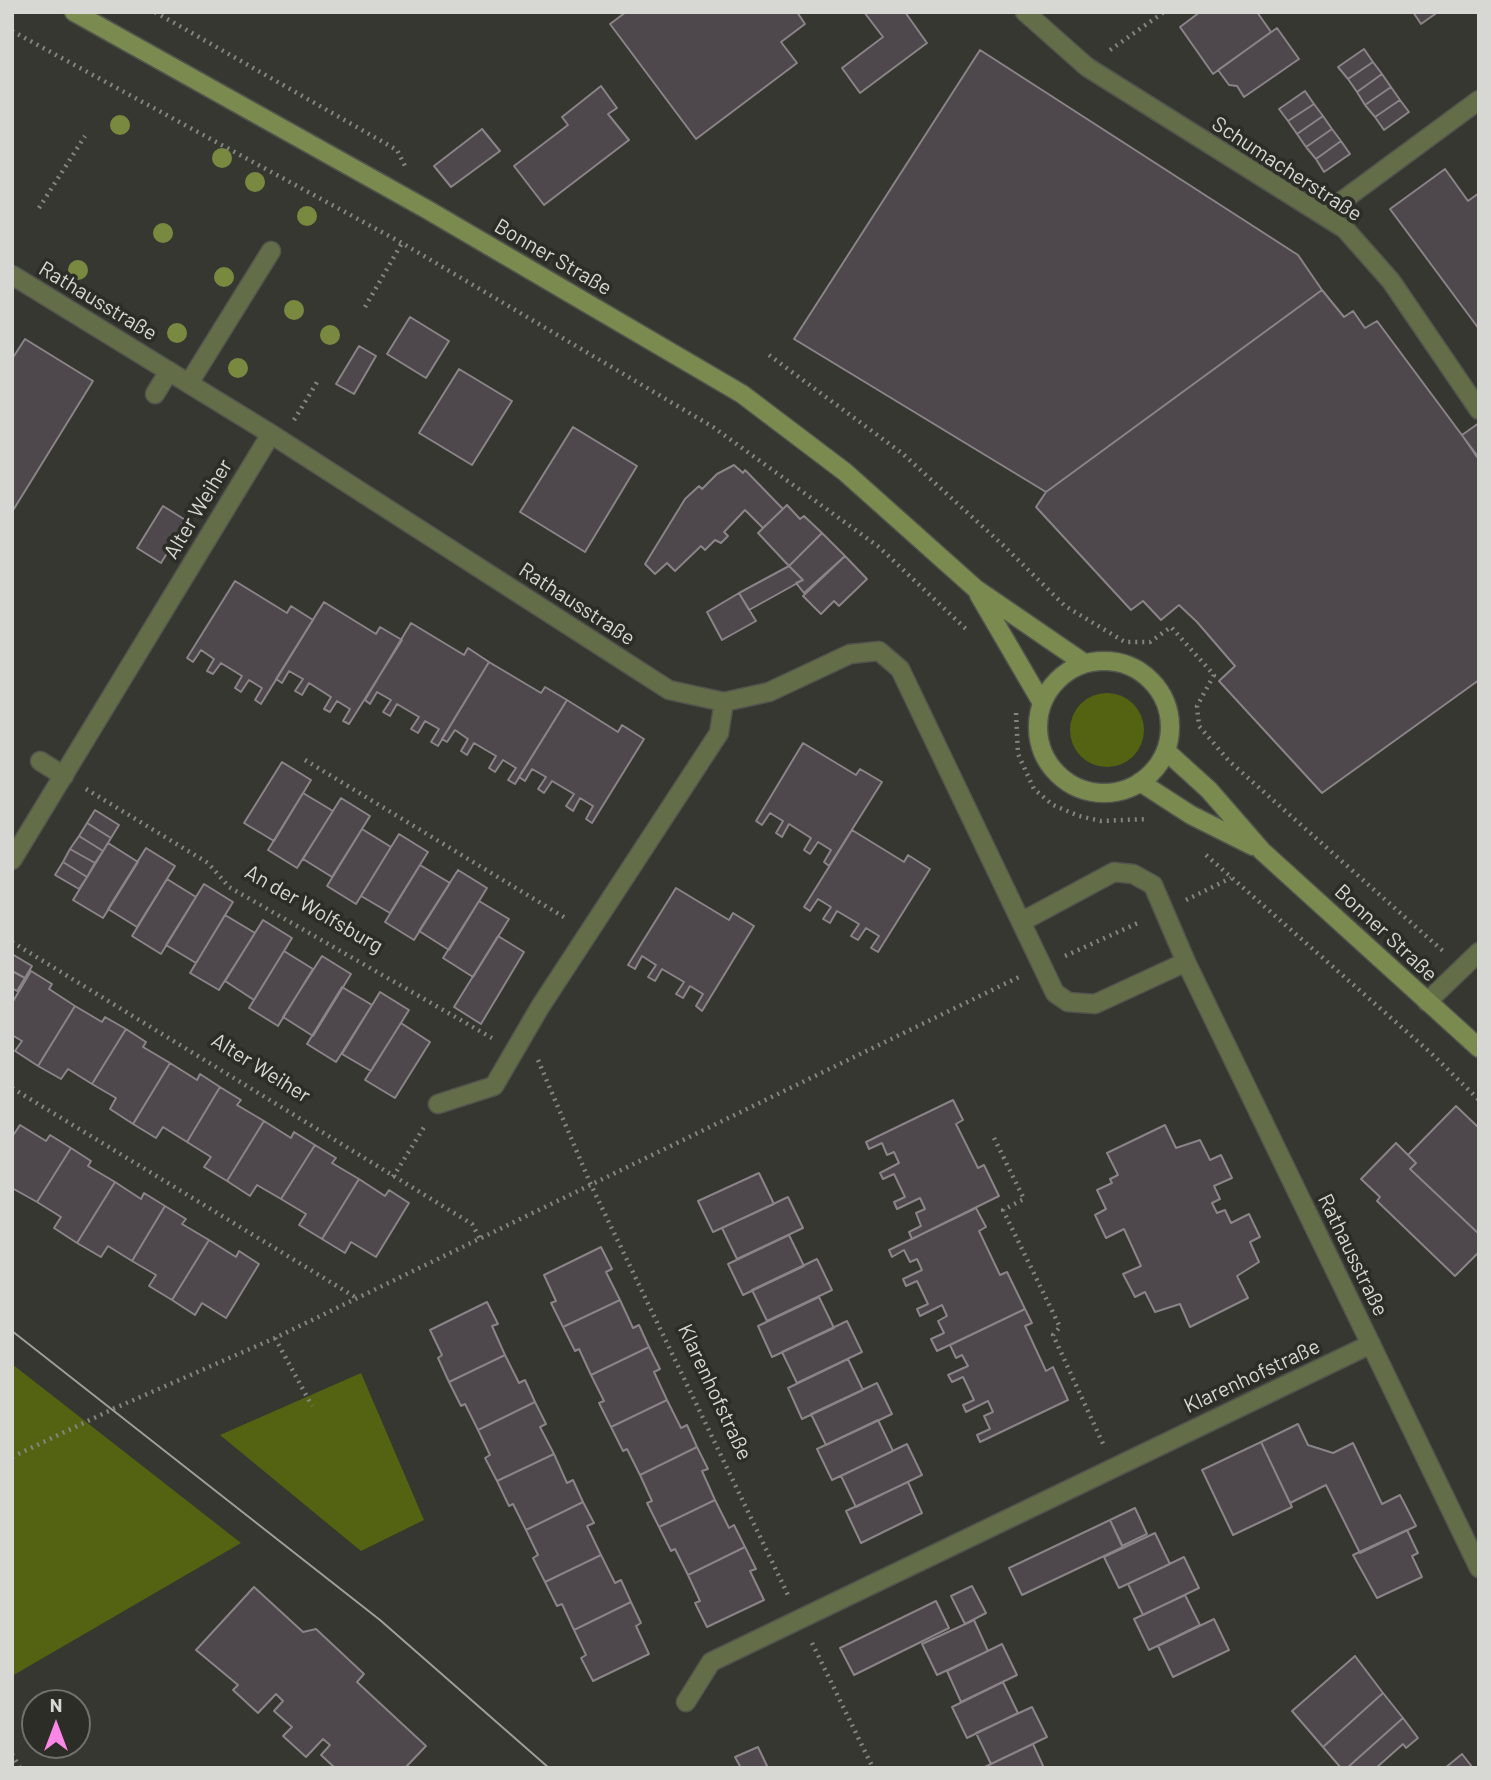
<!DOCTYPE html>
<html>
<head>
<meta charset="utf-8">
<style>
	body { margin:0 }
	#map { position:relative; width:1491px; height:1780px; overflow:hidden; background:#353730; font-family:Barlow,sans-serif }
	canvas { display:block }
	.frame { position:absolute; inset:0; border:14px solid #d7d8d4; pointer-events:none }
	.north { position:absolute; left:21px; top:1689px; width:70px; height:70px; box-sizing:border-box; background:#2b2d26; border:2px solid #70716c; border-radius:50%; rotate:0deg; font-size:19px; font-weight:700; line-height:28px; text-align:center; color:#d7d8d4 }
	.north::after { content:''; display:block; margin:auto; width:24px; height:32px; background:#fb86e5; clip-path:polygon(50% 0,100% 100%,50% 72%,0 100%) }
</style>
</head>
<body>
<div id="map">
<canvas width="1491" height="1780"></canvas>
<div class="frame"></div>
<div class="north">N</div>
</div>
<script>
const c = document.querySelector('canvas').getContext('2d');
c.lineJoin = 'round';
function fill(path, color) {
  c.fillStyle = color;
  c.fill(path, 'evenodd');
}
function shape(rows) {
  const path = new Path2D();
  for (const r of rows) {
    if (r.length === 3) {
      path.moveTo(r[0] + r[2], r[1]);
      path.arc(r[0], r[1], r[2], 0, 2 * Math.PI);
      continue;
    }
    path.moveTo(r[0], r[1]);
    for (let i = 2; i < r.length; i += 2) path.lineTo(r[i], r[i + 1]);
  }
  return path;
}
function stroke(path, color, width, dash) {
  c.strokeStyle = color;
  c.lineWidth = width;
  c.lineCap = dash ? 'butt' : 'round';
  c.setLineDash(dash || []);
  c.stroke(path);
}
function write(font, color, halo, rows, align = 'center') {
  c.font = font + ' Barlow,sans-serif';
  c.lineWidth = 7;
  c.setLineDash([]);
  c.textBaseline = 'middle';
  c.strokeStyle = halo;
  c.fillStyle = color;
  for (const [text, x, y, turn = 0] of rows) {
    c.save();
    c.translate(x, y);
    c.rotate((+turn || 0) * Math.PI / 180);
    c.textAlign = isNaN(turn) ? turn : align;
    if (halo) c.strokeText(text, 0, 0);
    c.fillText(text, 0, 0);
    c.restore();
  }
}
fill(shape([
	[1107,730,37],
	[12,1364,241,1543,12,1676],
	[361,1373,424,1520,361,1551,220,1435]
]), '#536312');
const building = shape([
	[626,12,797,12,805,24,781,42,797,63,696,139,610,24,626,12],
	[864,12,905,12,927,43,860,93,842,68,883,37,864,12],
	[1200,12,1257,12,1271,32,1213,74,1180,27,1200,12],
	[1413,12,1438,12,1421,24,1413,12],
	[1277,28,1299,59,1244,97,1237,86,1229,85,1218,70,1277,28],
	[1364,49,1373,62,1348,79,1338,67,1364,49],
	[980,50,1298,255,1322,290,1046,492,794,339,980,50],
	[1373,62,1382,74,1357,92,1348,79,1373,62],
	[1382,74,1391,87,1365,105,1357,92,1382,74],
	[601,86,617,108,608,114,629,140,544,205,514,166,568,125,562,117,601,86],
	[1391,87,1400,100,1375,117,1365,105,1391,87],
	[1305,91,1314,104,1288,121,1279,109,1305,91],
	[1400,100,1409,112,1384,130,1375,117,1400,100],
	[1314,104,1323,116,1297,134,1288,121,1314,104],
	[1323,116,1332,129,1306,147,1297,134,1323,116],
	[482,129,500,151,451,187,434,166,482,129],
	[1332,129,1341,141,1316,159,1306,147,1332,129],
	[1341,141,1350,154,1324,172,1316,159,1341,141],
	[1445,169,1468,201,1479,193,1479,329,1390,209,1445,169],
	[1322,290,1344,317,1353,311,1365,328,1377,321,1479,458,1479,680,1322,793,1219,681,1235,666,1197,622,1179,605,1161,620,1143,601,1131,610,1036,507,1046,492,1322,290],
	[410,317,449,341,426,378,387,354,410,317],
	[25,339,93,381,12,512,12,359,25,339],
	[359,346,376,356,354,394,336,384,359,346],
	[459,369,512,401,472,465,419,433,459,369],
	[1479,423,1479,456,1477,457,1462,435,1479,423],
	[573,427,637,466,585,552,520,512,573,427],
	[734,465,743,473,745,470,783,509,763,528,745,510,724,532,728,536,721,543,715,540,705,550,701,546,675,571,667,563,655,574,645,564,685,499,699,486,702,489,717,474,734,465],
	[787,505,800,519,804,516,822,533,789,566,758,533,787,505],
	[163,506,187,521,161,563,137,548,163,506],
	[822,533,845,556,804,593,796,583,803,580,789,566,822,533],
	[845,556,867,579,839,606,834,601,821,614,803,596,845,556],
	[789,566,803,580,749,610,739,593,789,566],
	[235,581,287,613,291,606,313,620,261,704,255,700,262,688,249,680,241,692,235,688,242,676,221,663,213,674,207,671,214,659,201,650,193,662,187,658,235,581],
	[739,593,756,621,722,640,707,612,739,593],
	[324,602,376,634,380,627,402,640,349,724,343,721,350,709,337,701,330,712,324,709,331,697,309,683,302,695,295,691,303,679,289,671,282,683,276,679,324,602],
	[411,623,464,655,468,648,489,662,438,746,431,742,439,729,425,721,418,733,411,729,419,717,397,704,390,716,383,712,391,700,377,692,370,704,365,700,411,623],
	[489,662,541,693,545,687,567,700,515,784,508,780,516,768,503,760,495,772,489,768,496,756,474,743,467,755,461,751,468,739,455,730,447,742,442,739,489,662],
	[567,700,618,732,622,725,644,739,592,823,586,819,593,806,580,798,573,811,566,806,574,794,552,781,544,793,538,789,546,777,532,769,525,781,519,777,567,700],
	[803,743,856,775,860,769,882,782,829,866,824,862,831,850,818,842,810,854,804,850,811,838,789,824,782,837,776,833,783,821,770,813,762,825,756,821,803,743],
	[282,762,311,780,274,841,244,823,282,762],
	[303,793,333,811,297,868,268,850,303,793],
	[341,798,370,816,332,877,303,859,341,798],
	[95,810,119,825,111,838,87,823,95,810],
	[87,823,111,838,103,851,79,836,87,823],
	[362,829,391,847,356,904,327,886,362,829],
	[852,830,904,862,908,855,930,869,878,952,871,948,879,936,866,928,858,940,851,936,859,924,837,911,830,923,823,919,831,907,818,899,810,911,804,907,852,830],
	[399,834,428,852,390,913,361,896,399,834],
	[79,836,103,851,95,863,70,849,79,836],
	[108,843,138,862,103,918,73,900,108,843],
	[146,848,175,866,137,927,108,909,146,848],
	[70,849,95,863,87,877,63,862,70,849],
	[63,862,87,877,79,889,55,875,63,862],
	[420,865,450,883,414,940,385,922,420,865],
	[458,870,487,888,449,950,419,931,458,870],
	[167,879,196,897,161,954,132,936,167,879],
	[204,884,233,902,196,963,166,945,204,884],
	[676,888,729,920,733,913,754,926,702,1011,696,1006,703,994,690,986,683,998,676,994,684,982,662,969,655,981,648,977,656,965,642,956,635,969,628,965,676,888],
	[479,901,509,919,473,977,443,958,479,901],
	[225,915,255,933,219,990,190,973,225,915],
	[263,920,292,938,254,1000,225,981,263,920],
	[498,936,524,952,481,1024,454,1007,498,936],
	[284,951,313,969,278,1026,249,1008,284,951],
	[12,954,32,966,25,978,12,971,12,954],
	[322,956,351,974,313,1036,283,1017,322,956],
	[12,971,25,978,17,991,12,988,12,971],
	[31,971,52,984,49,989,75,1006,38,1066,15,1051,22,1041,12,1035,12,1003,31,971],
	[342,987,372,1005,336,1062,307,1044,342,987],
	[380,992,409,1010,371,1071,342,1054,380,992],
	[75,1006,102,1022,105,1017,126,1029,92,1084,68,1069,61,1079,38,1066,75,1006],
	[401,1023,430,1042,395,1098,365,1080,401,1023],
	[126,1029,146,1042,143,1047,170,1063,133,1124,110,1109,116,1098,92,1084,126,1029],
	[170,1063,197,1080,200,1074,220,1087,187,1142,163,1127,156,1138,133,1124,170,1063],
	[220,1087,241,1100,237,1105,264,1121,227,1181,204,1167,211,1157,187,1142,220,1087],
	[953,1100,963,1120,956,1124,978,1168,984,1165,999,1196,912,1239,909,1232,921,1226,916,1213,925,1209,920,1198,897,1209,894,1202,905,1197,894,1174,883,1179,880,1173,899,1163,894,1152,887,1155,882,1143,869,1149,866,1142,953,1100],
	[1456,1106,1479,1128,1479,1234,1410,1169,1416,1163,1408,1155,1456,1106],
	[264,1121,291,1138,294,1132,315,1145,281,1199,257,1185,250,1196,227,1181,264,1121],
	[20,1125,46,1141,50,1135,71,1148,37,1202,12,1188,12,1137,20,1125],
	[1165,1125,1176,1148,1200,1140,1210,1160,1221,1155,1232,1178,1214,1186,1220,1199,1212,1203,1217,1213,1225,1210,1231,1223,1249,1214,1260,1237,1250,1242,1259,1262,1237,1276,1248,1298,1190,1327,1180,1304,1155,1312,1145,1292,1135,1297,1123,1274,1141,1266,1124,1229,1106,1238,1095,1215,1106,1209,1097,1190,1112,1183,1110,1179,1118,1175,1107,1153,1165,1125],
	[1396,1143,1416,1163,1410,1169,1479,1234,1479,1252,1455,1276,1377,1201,1380,1197,1361,1179,1396,1143],
	[315,1145,336,1158,332,1163,359,1179,322,1239,299,1225,306,1214,281,1199,315,1145],
	[71,1148,91,1161,88,1166,115,1182,77,1243,54,1228,61,1217,37,1202,71,1148],
	[759,1173,774,1204,713,1232,698,1201,759,1173],
	[359,1179,385,1196,389,1190,409,1203,376,1257,351,1242,345,1253,322,1239,359,1179],
	[115,1182,141,1199,144,1193,165,1206,132,1261,108,1246,101,1257,77,1243,115,1182],
	[788,1197,803,1228,737,1259,722,1228,788,1197],
	[165,1206,186,1219,182,1224,209,1240,172,1300,149,1286,156,1275,132,1261,165,1206],
	[976,1208,986,1227,979,1231,1000,1275,1007,1272,1025,1309,937,1351,931,1339,944,1333,938,1321,947,1316,942,1305,920,1316,917,1309,928,1304,917,1281,906,1286,903,1279,922,1270,917,1259,910,1262,904,1250,892,1257,889,1250,976,1208],
	[789,1235,804,1266,743,1295,728,1264,789,1235],
	[209,1240,236,1257,239,1251,259,1264,226,1318,202,1303,195,1315,172,1300,209,1240],
	[601,1247,612,1269,606,1272,620,1300,563,1327,551,1303,556,1301,544,1275,601,1247],
	[817,1259,832,1290,767,1321,752,1290,817,1259],
	[819,1297,834,1328,772,1357,758,1326,819,1297],
	[620,1300,633,1328,639,1325,649,1347,591,1375,579,1349,575,1351,563,1327,620,1300],
	[487,1302,498,1324,492,1326,505,1355,449,1382,438,1358,442,1355,430,1330,487,1302],
	[1025,1309,1032,1323,1025,1326,1046,1371,1053,1367,1068,1400,980,1442,977,1435,990,1429,984,1416,993,1412,988,1401,966,1412,963,1405,974,1400,963,1377,952,1382,948,1375,968,1366,962,1355,956,1358,950,1345,1025,1309],
	[847,1321,862,1352,797,1383,782,1352,847,1321],
	[649,1347,660,1369,654,1372,667,1400,611,1427,599,1403,604,1401,591,1375,649,1347],
	[505,1355,519,1383,525,1380,535,1402,478,1430,465,1404,461,1406,449,1382,505,1355],
	[848,1359,863,1390,802,1419,788,1388,848,1359],
	[877,1383,892,1414,826,1445,811,1414,877,1383],
	[667,1400,681,1428,687,1425,697,1447,640,1475,627,1449,623,1451,611,1427,667,1400],
	[535,1402,546,1424,540,1427,554,1454,497,1481,485,1458,490,1455,478,1430,535,1402],
	[878,1420,893,1451,832,1480,817,1449,878,1420],
	[1298,1424,1308,1445,1333,1453,1353,1443,1382,1504,1400,1495,1416,1526,1360,1553,1326,1485,1290,1503,1261,1442,1298,1424],
	[1261,1442,1292,1507,1233,1535,1202,1470,1261,1442],
	[907,1444,922,1475,856,1507,841,1476,907,1444],
	[697,1447,708,1469,702,1471,715,1500,659,1527,647,1503,652,1501,640,1475,697,1447],
	[554,1454,567,1483,573,1480,583,1502,526,1530,513,1504,509,1506,497,1481,554,1454],
	[908,1482,922,1513,861,1543,846,1511,908,1482],
	[715,1500,729,1528,734,1525,745,1547,688,1575,675,1549,671,1551,659,1527,715,1500],
	[583,1502,594,1523,587,1526,601,1555,545,1582,533,1558,538,1555,526,1530,583,1502],
	[1135,1508,1147,1534,1122,1546,1110,1520,1135,1508],
	[1110,1520,1123,1547,1022,1595,1009,1568,1110,1520],
	[1407,1530,1418,1553,1412,1556,1422,1577,1377,1598,1353,1555,1407,1530],
	[1155,1533,1170,1564,1119,1588,1104,1557,1155,1533],
	[745,1547,756,1569,750,1571,764,1600,707,1627,695,1603,700,1601,688,1575,745,1547],
	[601,1555,615,1583,621,1580,631,1602,574,1630,562,1604,557,1606,545,1582,601,1555],
	[1184,1557,1199,1588,1143,1615,1128,1584,1184,1557],
	[972,1586,986,1613,965,1624,951,1596,972,1586],
	[254,1587,303,1632,316,1629,364,1674,357,1682,426,1746,405,1768,335,1768,321,1755,330,1745,323,1739,306,1757,283,1736,292,1727,274,1711,283,1701,276,1694,258,1713,233,1690,238,1685,196,1650,254,1587],
	[1185,1595,1200,1625,1149,1650,1134,1619,1185,1595],
	[936,1601,949,1628,854,1675,840,1648,936,1601],
	[631,1602,641,1623,636,1626,649,1654,593,1681,581,1658,586,1655,574,1630,631,1602],
	[1214,1619,1229,1650,1173,1677,1158,1646,1214,1619],
	[974,1620,988,1651,937,1675,922,1644,974,1620],
	[1002,1644,1017,1675,961,1702,947,1671,1002,1644],
	[1355,1656,1383,1693,1323,1747,1292,1711,1355,1656],
	[1003,1682,1018,1713,967,1738,952,1707,1003,1682],
	[1383,1693,1403,1718,1347,1768,1341,1768,1323,1747,1383,1693],
	[1032,1707,1047,1737,991,1764,976,1733,1032,1707],
	[1403,1718,1418,1738,1406,1748,1403,1744,1376,1768,1347,1768,1403,1718],
	[1033,1744,1044,1768,983,1768,991,1764,1033,1744],
	[758,1747,768,1768,741,1768,735,1757,758,1747],
	[1462,1754,1473,1768,1445,1768,1462,1754]
]);
fill(building, '#4e484d');
stroke(building, '#8a8388', 2);
const lane = shape([
	[189,383,271,251],
	[155,394,169,371],
	[40,761,64,776]
]);
const street = shape([
	[1025,12,1087,67,1345,229,1391,281,1479,410],
	[1323,215,1479,100],
	[12,275,271,434,669,690,724,702,769,692,850,654,879,651,900,669,1055,993,1068,1002,1095,1004,1186,962],
	[12,860,271,434],
	[1021,922,1114,872,1133,874,1153,885,1186,962,1479,1568],
	[1427,1002,1479,952],
	[438,1104,494,1086,540,1007,719,733,724,702],
	[686,1702,711,1662,1371,1344]
]);
const secondary = shape([
	[74,12,428,210,742,394,845,472,976,589,1084,663],
	[979,595,1042,703],
	[1104,727,66],
	[1166,751,1209,790,1262,851,1479,1048],
	[1140,782,1191,815,1253,846]
]);
stroke(lane, '#52544e', 21);
stroke(street, '#52544e', 21);
stroke(secondary, '#52544e', 21);
stroke(shape([
	[155,12,397,150,405,166],
	[12,31,402,243,713,427,879,547,968,631],
	[1110,50,1164,12],
	[39,208,85,136],
	[365,307,402,243],
	[769,355,903,454,1004,546,1065,606,1125,642,1150,642,1171,627,1214,675,1197,706,1199,726,1229,761,1443,951],
	[294,420,319,379],
	[1016,713,1018,754,1034,789,1053,805,1079,816,1101,821,1147,819],
	[305,760,567,919],
	[86,789,208,863,229,887,492,1038],
	[1206,855,1432,1054,1479,1100],
	[1186,900,1231,878],
	[12,942,472,1224,480,1239],
	[1065,956,1140,922],
	[538,1060,591,1185,789,1597],
	[12,1088,355,1297],
	[994,1138,1024,1199,1003,1210,1060,1327,1053,1335,1104,1446],
	[393,1177,426,1124],
	[275,1338,312,1406],
	[12,1457,113,1409,275,1338,1019,977],
	[812,1643,873,1768],
	[12,1754,20,1768]
]), '#83857f', 4.5, [2, 5]);
stroke(lane, '#636d48', 18);
stroke(street, '#636d48', 18);
stroke(secondary, '#7b8b4f', 18);
stroke(shape([
	[12,1331,380,1620,549,1768]
]), '#9e9f9a', 2);
c.fillStyle = '#798940';
for (const [x, y] of [
	[120,125],
	[222,158],
	[255,182],
	[307,216],
	[163,233],
	[78,270],
	[224,277],
	[294,310],
	[177,333],
	[330,335],
	[238,368]
]) {
  c.beginPath();
  c.arc(x, y, 10, 0, 2 * Math.PI);
  c.fill();
}
write('21px', '#d7d8d4', '#2b2d26', [
	["Schumacherstraße",1287,169,33],
	["Bonner Straße",553,257,30],
	["Rathausstraße",98,301,31],
	["Alter Weiher",198,509,-59],
	["Rathausstraße",577,604,33],
	["An der Wolfsburg",314,909,30],
	["Bonner Straße",1386,933,43],
	["Alter Weiher",261,1068,32],
	["Rathausstraße",1353,1255,64],
	["Klarenhofstraße",1252,1376,-25],
	["Klarenhofstraße",715,1392,65]
]);
</script>
</body>
</html>
